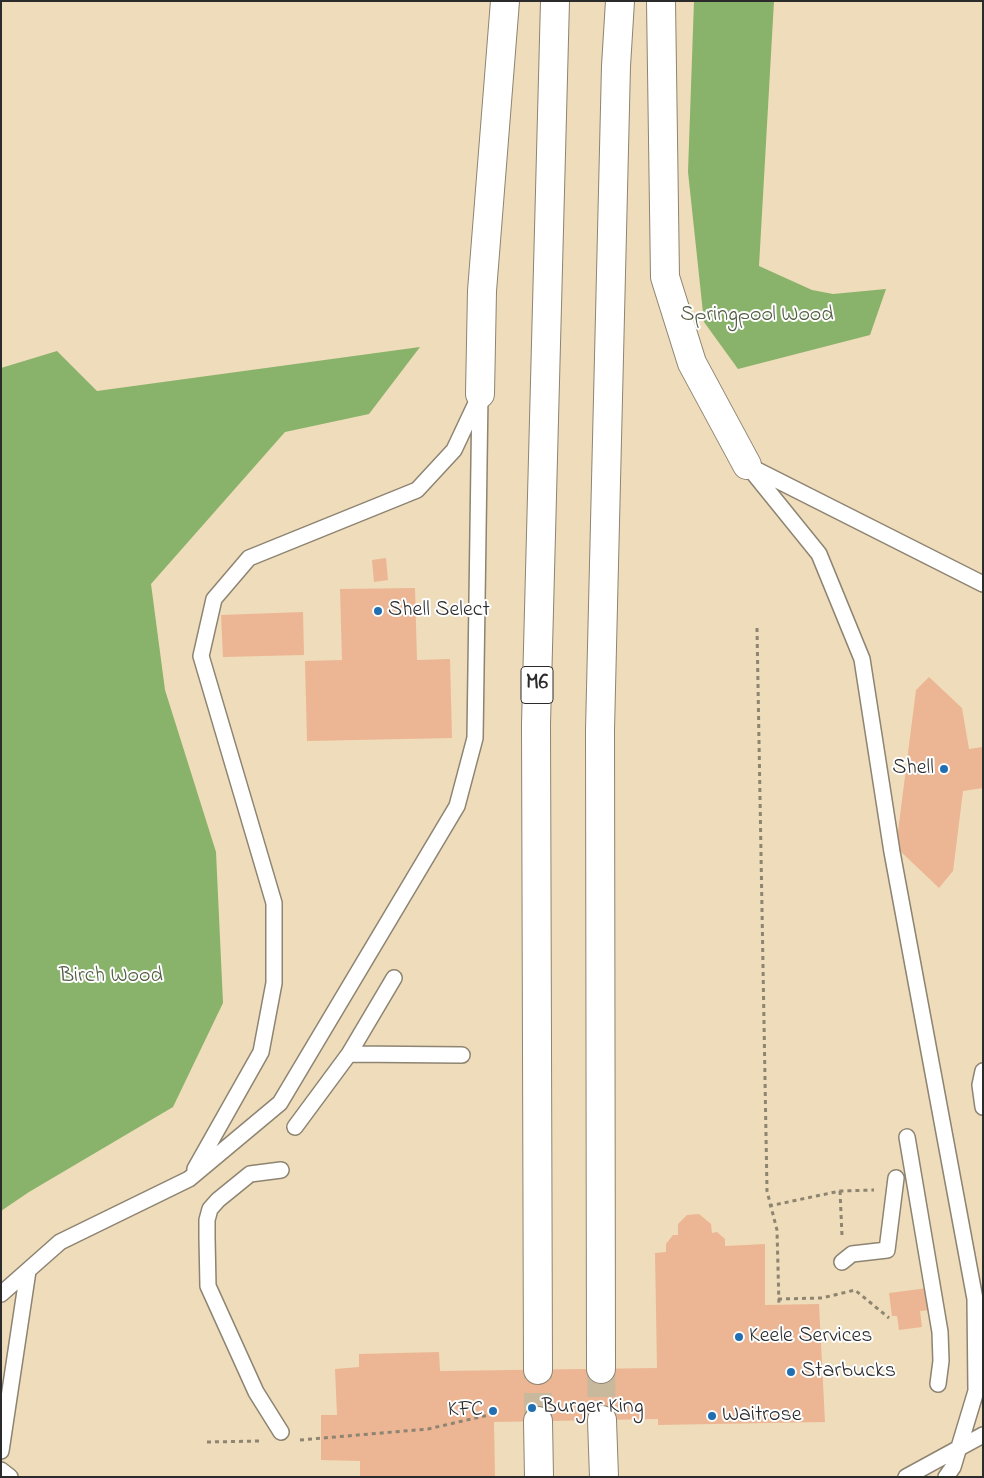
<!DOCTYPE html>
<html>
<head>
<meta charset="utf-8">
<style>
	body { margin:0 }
	#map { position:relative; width:984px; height:1478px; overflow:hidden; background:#efdcba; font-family:"Indie Flower",sans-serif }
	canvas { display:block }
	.frame { position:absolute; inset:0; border:2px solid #2b2b2b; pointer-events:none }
</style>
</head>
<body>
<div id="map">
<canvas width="984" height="1478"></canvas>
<div class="frame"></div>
</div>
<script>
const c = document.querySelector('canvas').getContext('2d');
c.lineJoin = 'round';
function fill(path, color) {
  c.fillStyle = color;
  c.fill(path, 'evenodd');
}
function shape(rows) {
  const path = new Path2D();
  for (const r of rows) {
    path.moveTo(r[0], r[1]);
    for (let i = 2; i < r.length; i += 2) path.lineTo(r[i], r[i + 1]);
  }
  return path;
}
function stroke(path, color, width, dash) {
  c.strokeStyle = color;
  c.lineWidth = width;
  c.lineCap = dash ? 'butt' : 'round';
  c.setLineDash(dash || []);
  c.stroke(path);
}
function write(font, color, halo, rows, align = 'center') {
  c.font = font + ' "Indie Flower",sans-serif';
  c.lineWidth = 4;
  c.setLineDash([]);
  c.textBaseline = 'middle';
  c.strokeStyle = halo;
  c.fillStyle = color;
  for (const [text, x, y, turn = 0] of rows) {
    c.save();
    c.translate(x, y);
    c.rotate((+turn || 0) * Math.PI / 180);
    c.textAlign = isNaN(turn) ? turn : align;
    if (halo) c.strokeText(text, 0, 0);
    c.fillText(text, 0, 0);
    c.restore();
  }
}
fill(shape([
	[694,1,774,1,759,266,812,290,833,294,886,289,870,335,738,369,704,322,688,172],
	[420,347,369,414,285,432,151,584,165,690,216,852,223,1003,173,1107,29,1192,1,1211,1,368,57,351,97,391]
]), '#89b26a');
fill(shape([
	[386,558,388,580,374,582,372,560],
	[415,588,417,660,450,659,452,738,307,741,305,661,342,660,340,589],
	[303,612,304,655,223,657,221,615],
	[929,677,962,708,969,749,983,747,983,788,963,791,953,871,939,888,896,847,916,690],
	[699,1214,711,1224,712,1233,717,1232,725,1239,725,1246,765,1244,765,1305,819,1304,825,1422,658,1425,658,1419,494,1422,495,1477,360,1477,360,1461,321,1460,321,1415,337,1415,335,1369,359,1367,359,1354,439,1352,440,1371,657,1368,655,1253,666,1252,666,1244,673,1235,678,1235,678,1224,687,1215],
	[928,1288,931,1310,920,1311,922,1327,899,1330,897,1316,892,1316,889,1293]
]), '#ecb694');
stroke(shape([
	[601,1369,602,1420],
	[538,1421,538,1370]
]), '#c8b99d', 28, [28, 14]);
const lane = shape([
	[747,465,819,554,862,659,892,852,975,1299,976,1391,953,1467,946,1477],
	[753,468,983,584],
	[349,1054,394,978],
	[983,1071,980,1085,983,1107],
	[295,1127,349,1054,462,1055],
	[907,1137,940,1332,941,1361,938,1384],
	[195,1169,261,1052,274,983,274,903,201,656,214,599,249,558,417,490,454,450,478,399],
	[281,1170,250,1174,218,1200,210,1209,207,1220,207,1238,208,1286,256,1392,281,1432],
	[842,1262,852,1254,887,1250,896,1178],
	[1,1294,60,1242,189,1179,280,1103,457,806,475,738,480,394],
	[1,1451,28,1271],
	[1,1470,10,1477],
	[906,1477,983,1435]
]);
const highway = shape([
	[661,1,665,277,692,363,747,465],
	[480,394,482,291,505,1],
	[601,1369,600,730,616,66,620,1],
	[538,1370,536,724,555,1],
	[602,1420,604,1477],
	[538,1421,539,1477]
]);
stroke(lane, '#8d8472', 18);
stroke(highway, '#8d8472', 30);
stroke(shape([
	[757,628,767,1191,777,1230,779,1305],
	[840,1191,842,1236],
	[769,1206,840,1191,874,1190],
	[778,1299,822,1298,855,1290,889,1318],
	[300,1440,428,1429,493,1414],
	[207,1442,261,1441]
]), '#8d8472', 3, [4, 4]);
stroke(lane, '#fff', 15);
stroke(highway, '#fff', 28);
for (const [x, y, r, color] of [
	[378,611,5,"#1f6fb2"],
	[944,769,5,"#1f6fb2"],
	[739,1337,5,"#1f6fb2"],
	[791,1372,5,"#1f6fb2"],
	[532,1408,5,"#1f6fb2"],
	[493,1411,5,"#1f6fb2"],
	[712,1416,5,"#1f6fb2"]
]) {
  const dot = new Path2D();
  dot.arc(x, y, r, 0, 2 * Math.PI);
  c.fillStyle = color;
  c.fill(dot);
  stroke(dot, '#fff', 2);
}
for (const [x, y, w] of [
	[537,685,32]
]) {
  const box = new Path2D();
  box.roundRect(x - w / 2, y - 18.5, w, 37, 4);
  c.fillStyle = '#fff';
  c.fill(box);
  stroke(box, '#2b2b2b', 1);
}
write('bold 21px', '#2b2b2b', null, [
	["M6",537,685]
]);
write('22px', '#525d43', '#fff', [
	["Springpool Wood",757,316],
	["Birch Wood",111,977]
]);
write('22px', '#2b2b2b', '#fff', [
	["Shell Select",388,611],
	["Shell",934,769,"right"],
	["Keele Services",749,1337],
	["Starbucks",801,1372],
	["Burger King",542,1408],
	["KFC",483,1411,"right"],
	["Waitrose",722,1416]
], 'left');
</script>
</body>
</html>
